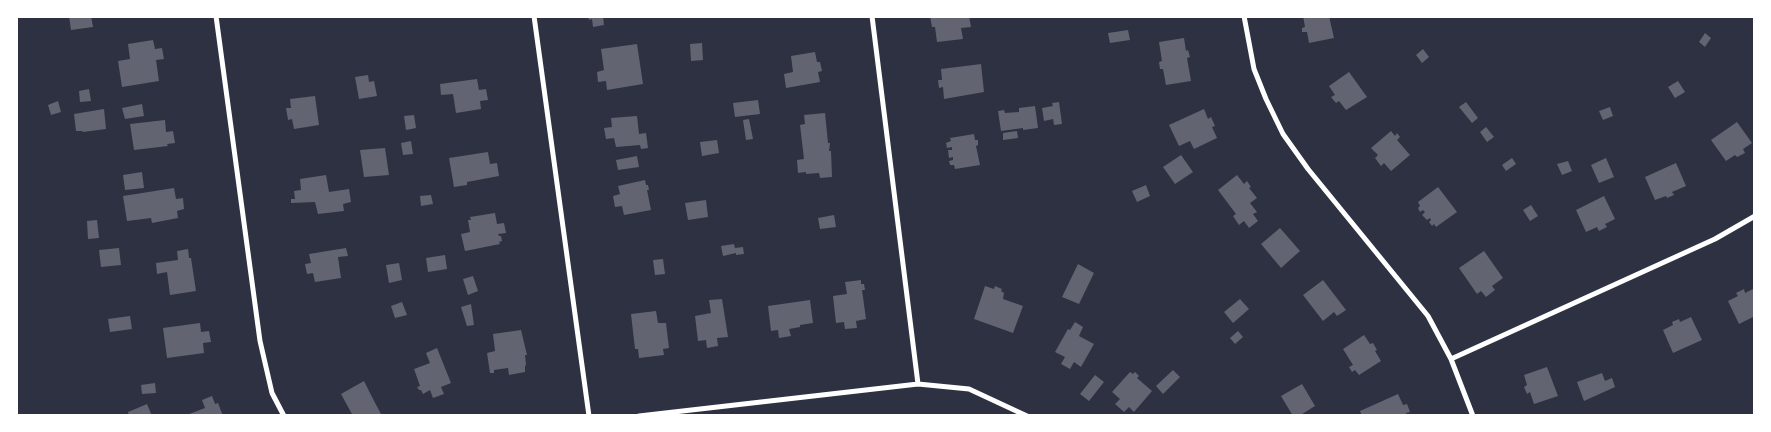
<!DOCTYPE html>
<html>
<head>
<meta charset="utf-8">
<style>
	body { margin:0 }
	#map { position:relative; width:1771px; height:432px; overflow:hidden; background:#2d3142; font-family:Arial,sans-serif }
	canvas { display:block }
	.frame { position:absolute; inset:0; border:18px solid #fff; pointer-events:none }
</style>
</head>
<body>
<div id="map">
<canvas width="1771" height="432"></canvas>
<div class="frame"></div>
</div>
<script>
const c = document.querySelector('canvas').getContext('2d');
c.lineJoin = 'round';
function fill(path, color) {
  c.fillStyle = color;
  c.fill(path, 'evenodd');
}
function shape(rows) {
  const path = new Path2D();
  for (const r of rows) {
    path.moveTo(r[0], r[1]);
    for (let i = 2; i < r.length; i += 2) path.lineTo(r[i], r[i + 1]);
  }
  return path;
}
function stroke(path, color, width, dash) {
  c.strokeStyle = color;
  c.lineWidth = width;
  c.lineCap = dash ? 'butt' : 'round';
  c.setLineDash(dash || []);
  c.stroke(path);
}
fill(shape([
	[69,16,91,16,93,27,71,30],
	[588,16,603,16,604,25,593,27,592,19,589,20],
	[930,16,969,16,971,27,961,28,963,39,937,42,935,27,932,27],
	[1303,16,1329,16,1334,38,1309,43,1307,32,1302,32,1302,28,1305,27],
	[1128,30,1130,40,1110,43,1108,33],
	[1705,33,1711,38,1705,47,1699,42],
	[1184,38,1186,51,1188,50,1190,57,1187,58,1191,81,1166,85,1163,69,1160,69,1159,62,1162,61,1159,42],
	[153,40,155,49,162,48,164,59,156,60,159,81,122,87,118,61,130,59,128,44],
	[702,43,703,60,691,61,690,44],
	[637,44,643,84,607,90,606,81,598,82,597,72,604,70,601,49],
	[1423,49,1429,57,1422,63,1416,55],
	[815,52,817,62,820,62,822,71,818,72,820,82,786,88,784,74,793,72,791,56],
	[981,64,984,92,944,99,943,87,939,88,938,80,942,80,941,69],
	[1349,72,1367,97,1346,110,1339,101,1336,103,1331,97,1335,95,1329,86],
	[368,75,369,82,374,81,377,96,359,99,355,77],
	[477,79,479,90,486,89,488,100,480,101,481,109,456,113,453,94,441,95,440,84],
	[1678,81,1685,92,1675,98,1668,87],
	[89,89,91,101,80,102,79,91],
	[315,96,319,125,294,129,292,119,288,120,286,108,291,108,290,99],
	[758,100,760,114,735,117,733,103],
	[58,101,61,112,51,115,48,105],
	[1059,102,1062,124,1054,125,1053,119,1044,121,1042,108,1053,106,1052,103],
	[1466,102,1478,118,1472,123,1459,107],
	[142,104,144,116,125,119,122,108],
	[1035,106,1038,128,1023,130,1023,128,1001,131,998,111,1004,110,1005,113,1019,112,1019,108],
	[1610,107,1613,116,1603,120,1599,111],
	[104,109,106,129,83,132,82,131,76,131,74,114],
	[1204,109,1208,119,1211,117,1215,126,1212,127,1217,138,1194,149,1190,141,1179,146,1169,125],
	[825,113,828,143,830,143,829,151,831,151,832,177,820,178,819,173,806,174,806,172,798,173,797,160,804,159,800,125,805,124,804,115],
	[414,115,416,128,406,130,404,116],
	[637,116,639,134,646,133,648,148,641,149,640,145,616,147,614,138,606,139,604,128,612,127,611,118],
	[749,119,753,139,746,140,743,120],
	[165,120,166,132,173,131,175,143,167,144,168,146,134,150,130,124],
	[1737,122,1752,143,1743,149,1745,153,1737,157,1735,155,1726,161,1711,140],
	[1486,127,1494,137,1487,142,1480,132],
	[1017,131,1018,138,1003,140,1003,133],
	[1391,131,1395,136,1397,133,1400,137,1397,140,1410,155,1391,171,1384,163,1381,166,1375,158,1378,155,1371,148],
	[974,134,975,140,978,140,978,145,976,146,980,165,955,169,954,165,950,165,949,161,953,160,953,157,949,158,948,150,952,150,952,147,947,148,946,143,951,141,950,138],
	[717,140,719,153,702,156,700,142],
	[411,141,413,154,403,155,401,143],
	[385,148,389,175,364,177,360,150],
	[488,152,490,164,497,163,499,176,467,182,467,185,454,187,449,158],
	[1181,155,1193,172,1175,184,1163,167],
	[637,156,639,167,618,170,616,160],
	[1512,158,1516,164,1506,171,1502,165],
	[1606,158,1614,177,1599,183,1591,165],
	[1568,161,1572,171,1562,175,1557,164],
	[1676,163,1686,186,1672,192,1674,195,1667,198,1666,196,1655,200,1645,177],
	[142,172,144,188,125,190,123,175],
	[326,175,329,192,349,189,351,202,343,204,344,211,318,214,315,202,291,203,291,199,295,199,294,191,301,190,300,179],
	[1237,175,1244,184,1247,181,1251,187,1249,188,1257,198,1250,203,1257,212,1253,214,1258,221,1249,228,1244,221,1239,225,1233,216,1236,214,1218,190],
	[645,180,646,185,648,185,649,190,647,190,651,210,624,215,622,206,615,207,613,196,620,194,618,186],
	[1146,185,1150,196,1137,202,1132,191],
	[1438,187,1457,212,1436,227,1434,224,1432,226,1429,222,1431,220,1430,218,1427,220,1422,215,1425,212,1423,210,1420,212,1418,208,1420,206,1418,202],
	[174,188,176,199,183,198,184,209,177,211,178,218,152,223,151,218,127,221,123,196],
	[431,195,433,204,421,206,420,196],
	[1604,196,1615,219,1605,224,1607,227,1599,231,1597,227,1586,232,1576,210],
	[706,200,708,217,688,220,685,203],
	[1531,205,1538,216,1530,221,1523,210],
	[495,213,497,224,504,223,506,233,498,234,499,236,501,236,502,241,499,242,500,244,465,251,461,234,470,232,468,220,471,220,470,217],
	[834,215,836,227,820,229,818,218],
	[97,220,99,238,88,239,87,221],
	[1280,228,1300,251,1281,268,1261,244],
	[734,244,735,248,743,247,744,254,736,255,736,253,723,256,721,246],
	[119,248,121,265,101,267,99,250],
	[346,248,348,256,338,257,341,278,315,282,313,273,307,274,305,264,311,263,309,254],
	[188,249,189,258,191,258,196,291,170,295,167,272,157,274,156,263,178,260,177,251],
	[1484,251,1503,278,1492,286,1495,290,1486,297,1481,291,1477,294,1459,268],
	[445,255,447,269,428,272,426,258],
	[663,259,665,274,655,275,653,260],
	[399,263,402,280,389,283,386,265],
	[1078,264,1094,273,1079,304,1062,297],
	[473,276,478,291,468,295,463,279],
	[861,280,861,284,864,284,865,290,862,290,866,319,856,321,857,328,845,329,844,322,836,323,833,296,847,294,845,282],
	[1323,280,1346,310,1337,316,1334,312,1323,321,1303,295],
	[985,286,994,289,995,286,1002,289,1001,291,1004,293,1003,299,1023,306,1013,333,974,319],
	[1755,288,1755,316,1739,324,1728,301,1738,296,1736,293,1744,289,1745,293],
	[722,299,728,337,717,338,718,346,707,348,706,340,698,341,695,316,711,313,709,300],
	[1240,299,1249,309,1233,323,1224,312],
	[810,300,813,323,800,325,800,327,789,329,791,336,779,338,778,330,771,331,768,306],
	[402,302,407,315,395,318,391,306],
	[471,304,474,325,467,326,461,307],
	[656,311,658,323,666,323,669,348,663,349,664,355,639,358,638,349,635,349,631,314],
	[130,316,132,329,110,332,108,319],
	[1691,317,1702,340,1673,353,1663,330,1673,325,1672,322,1679,319,1680,322],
	[1075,322,1083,327,1079,336,1094,344,1081,367,1074,362,1070,369,1061,364,1065,357,1055,352,1068,329,1070,330],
	[200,323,201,332,209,331,211,342,203,343,204,353,167,358,163,328],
	[521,330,527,355,525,355,526,365,525,366,525,372,509,375,508,368,494,370,494,373,490,373,487,353,495,351,493,334],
	[1238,331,1243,337,1235,344,1230,338],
	[1364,335,1370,344,1373,343,1377,350,1375,351,1381,361,1359,375,1355,370,1352,372,1349,367,1353,365,1343,349],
	[437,348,451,383,441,387,444,394,433,398,430,390,423,394,421,390,419,390,417,387,420,386,414,369,430,363,426,353],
	[1547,367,1558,396,1534,404,1530,392,1527,394,1524,387,1527,385,1524,375],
	[1173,370,1180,377,1163,394,1156,386],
	[1130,372,1133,374,1135,372,1139,376,1137,378,1152,391,1134,412,1129,407,1124,412,1115,404,1120,399,1112,392],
	[1602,373,1605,381,1612,378,1615,387,1584,401,1577,382],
	[1095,375,1104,382,1089,401,1080,394],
	[364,381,372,397,382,416,353,416,341,394],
	[155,383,156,393,142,394,141,385],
	[1302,384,1315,406,1299,416,1293,416,1281,396],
	[1398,394,1403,405,1407,404,1410,412,1406,413,1407,416,1362,416,1360,411],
	[212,396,215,404,218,403,223,416,184,416,205,408,202,400],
	[147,404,152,416,129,416,128,412]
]), '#626471');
stroke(shape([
	[216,16,260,341,272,393,284,416],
	[534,16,589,416],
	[872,16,918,384],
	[1244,16,1254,69,1266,99,1283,134,1308,169,1428,316,1451,359,1473,416],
	[1451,359,1715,239,1755,216],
	[639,416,918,384,969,389,1027,416]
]), '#fff', 5);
</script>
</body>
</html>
